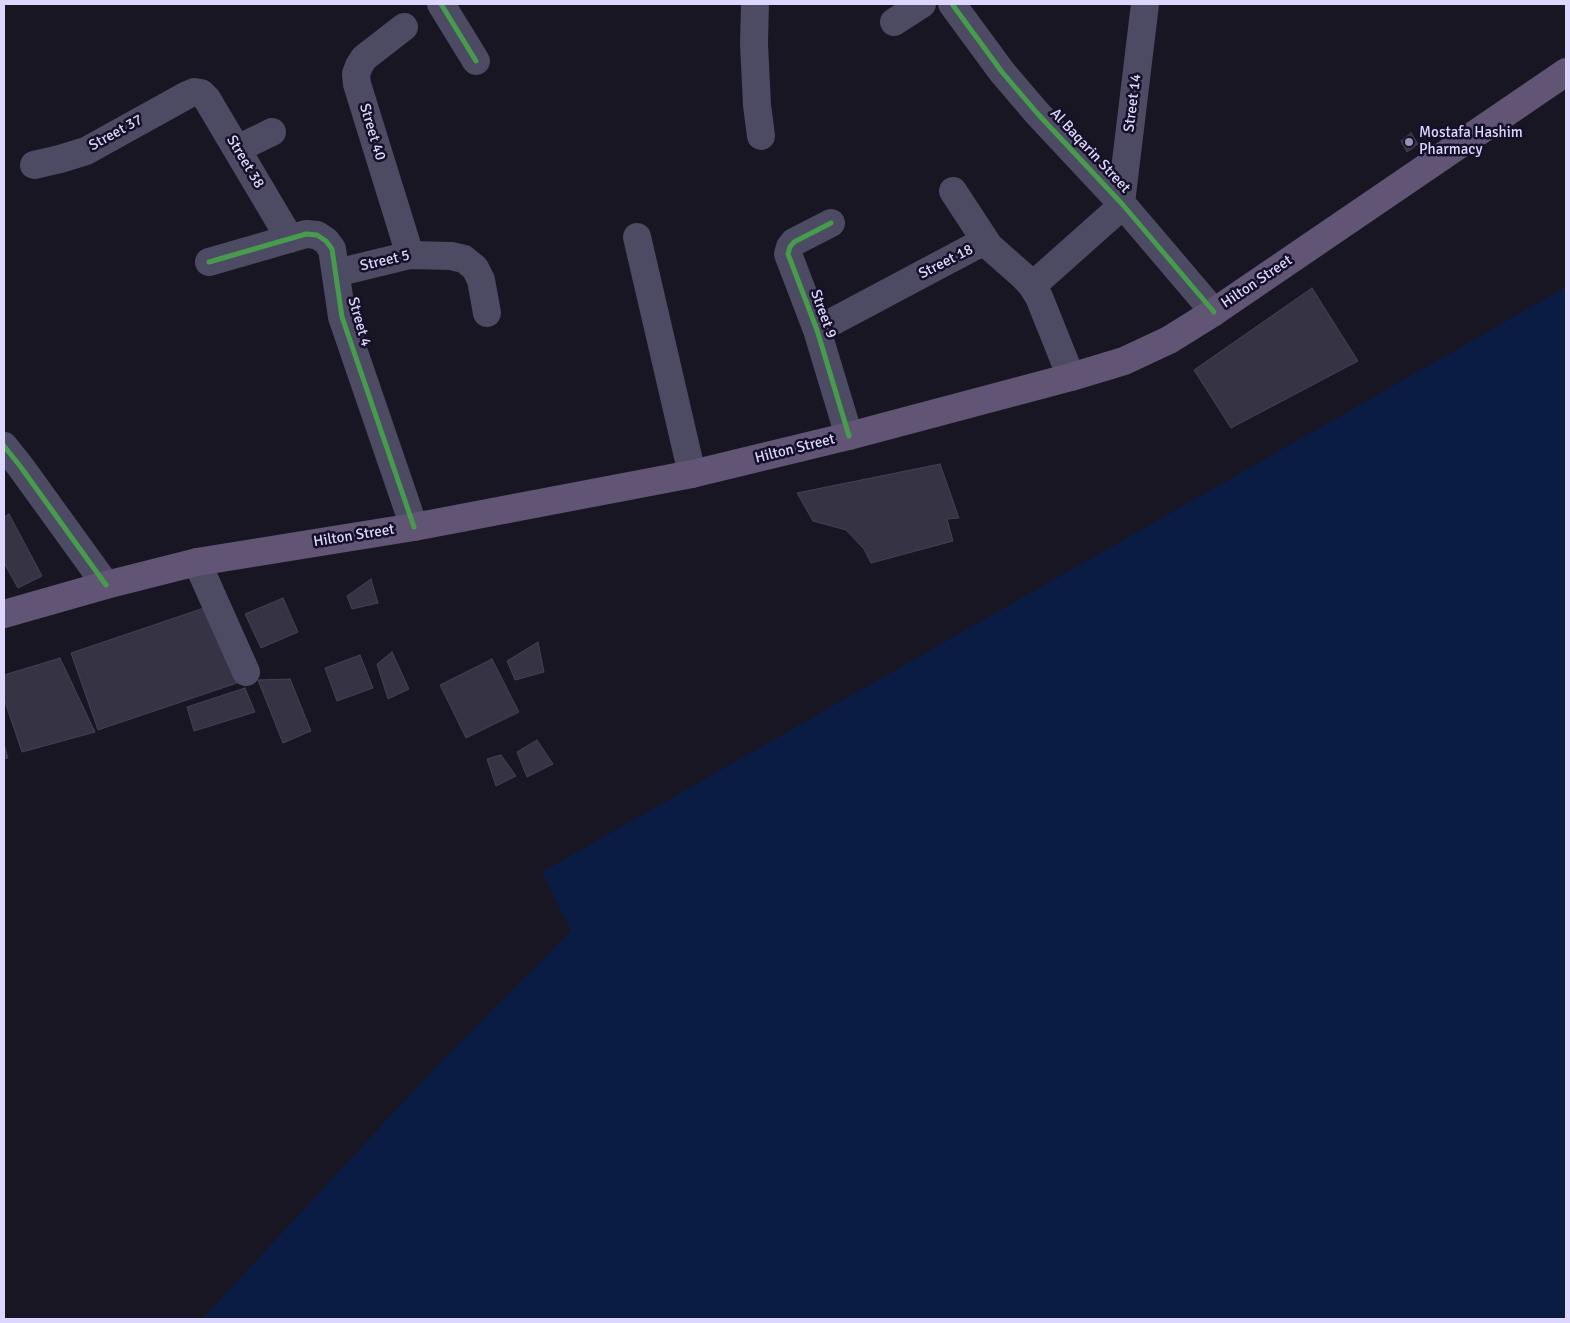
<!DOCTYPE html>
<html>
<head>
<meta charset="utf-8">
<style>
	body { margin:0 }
	#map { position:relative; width:1570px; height:1323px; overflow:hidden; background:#181622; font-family:Signika,sans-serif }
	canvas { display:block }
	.frame { position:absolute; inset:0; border:5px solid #ddd7ff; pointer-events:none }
</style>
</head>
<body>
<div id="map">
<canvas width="1570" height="1323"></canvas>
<div class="frame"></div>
</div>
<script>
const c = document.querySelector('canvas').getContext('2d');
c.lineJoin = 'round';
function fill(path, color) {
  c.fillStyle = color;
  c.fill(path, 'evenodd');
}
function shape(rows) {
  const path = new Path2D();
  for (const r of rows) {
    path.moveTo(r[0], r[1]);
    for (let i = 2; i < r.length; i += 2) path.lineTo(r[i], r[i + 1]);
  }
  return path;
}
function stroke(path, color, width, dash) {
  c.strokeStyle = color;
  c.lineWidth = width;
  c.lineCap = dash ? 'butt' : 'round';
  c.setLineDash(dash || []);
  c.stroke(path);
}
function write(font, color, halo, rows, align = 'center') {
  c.font = font + ' Signika,sans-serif';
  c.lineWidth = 5;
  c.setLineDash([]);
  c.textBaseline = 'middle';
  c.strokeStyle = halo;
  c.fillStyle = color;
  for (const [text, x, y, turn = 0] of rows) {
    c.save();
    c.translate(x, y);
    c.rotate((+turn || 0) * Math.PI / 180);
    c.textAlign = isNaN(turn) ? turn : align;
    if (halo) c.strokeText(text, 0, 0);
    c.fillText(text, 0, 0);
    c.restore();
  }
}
fill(shape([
	[1566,287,1566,1319,202,1319,432,1071,571,931,542,872]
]), '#0b1c44');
const building = shape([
	[1411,133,1418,144,1407,152,1401,141,1411,133],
	[1312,288,1358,361,1231,428,1194,370,1312,288],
	[940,464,959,518,947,519,953,541,871,563,864,549,846,530,813,521,797,493,940,464],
	[9,514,42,576,18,588,4,563,4,517,9,514],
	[371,579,378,603,352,609,347,596,371,579],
	[283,598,298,632,261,648,245,614,283,598],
	[210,606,237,683,98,730,71,653,210,606],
	[538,642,544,672,515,680,507,661,538,642],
	[392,652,409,689,388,699,377,664,392,652],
	[360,655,373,688,337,701,325,668,360,655],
	[60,658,95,732,22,752,4,699,4,675,60,658],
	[492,659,519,712,466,738,440,685,492,659],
	[290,679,311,731,283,743,258,680,290,679],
	[245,688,255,712,194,731,187,707,245,688],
	[537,740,553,764,527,777,517,752,537,740],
	[4,744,8,758,4,759,4,744],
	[501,755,516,776,496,786,487,759,501,755]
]);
fill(building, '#363344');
stroke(building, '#454156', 1);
stroke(shape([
	[441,4,476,61],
	[755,4,754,44,757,105,761,136],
	[952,4,1002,72,1037,113,1123,205,1214,312],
	[894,22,922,4],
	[404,27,364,58,359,66,356,74,357,84,410,255],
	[237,149,272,132],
	[34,165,60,159,86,151,187,95,194,92,201,93,207,99,290,239],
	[953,191,989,246],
	[1121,203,1145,4],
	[831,223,794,242,790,247,788,254,817,330,849,436],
	[637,237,692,474],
	[209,262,306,234,317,235,326,241,332,249,342,317,414,527],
	[336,273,410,255,451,256,464,259,475,268,481,280,487,313],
	[1032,286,1123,205],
	[817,330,975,246,982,244,989,246,1023,276,1032,286,1039,297,1071,377],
	[4,446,20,466,106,585],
	[197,562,246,672]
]), '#4d4a63', 28);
stroke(shape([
	[4,614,106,585,197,562,414,527,692,474,849,436,1071,377,1124,361,1169,340,1214,312,1566,72]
]), '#615474', 28);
stroke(shape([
	[441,4,476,61],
	[952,4,1002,72,1037,113,1123,205,1214,312],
	[831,223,794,242,790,247,788,254,817,330,849,436],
	[209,262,306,234,317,235,326,241,332,249,342,317,414,527],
	[4,446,20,466,106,585]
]), '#469c4c', 5);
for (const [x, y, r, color] of [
	[1409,142,5,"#9893b2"]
]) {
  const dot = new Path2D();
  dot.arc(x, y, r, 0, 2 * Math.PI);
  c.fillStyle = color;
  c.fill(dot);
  stroke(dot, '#151028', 2);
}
write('15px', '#ddd7ff', '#151028', [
	["Street 14",1133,103,-83],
	["Street 40",372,132,73],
	["Street 37",116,133,-29],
	["Al Baqarin Street",1090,151,47],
	["Street 38",245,162,59],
	["Street 5",385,261,-13],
	["Street 18",946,262,-27],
	["Hilton Street",1257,282,-34],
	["Street 9",823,314,70],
	["Street 4",359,322,74],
	["Hilton Street",795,449,-14],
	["Hilton Street",354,536,-9]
]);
write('15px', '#ddd7ff', '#151028', [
	["Mostafa Hashim",1419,133],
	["Pharmacy",1419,150]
], 'left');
</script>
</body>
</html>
